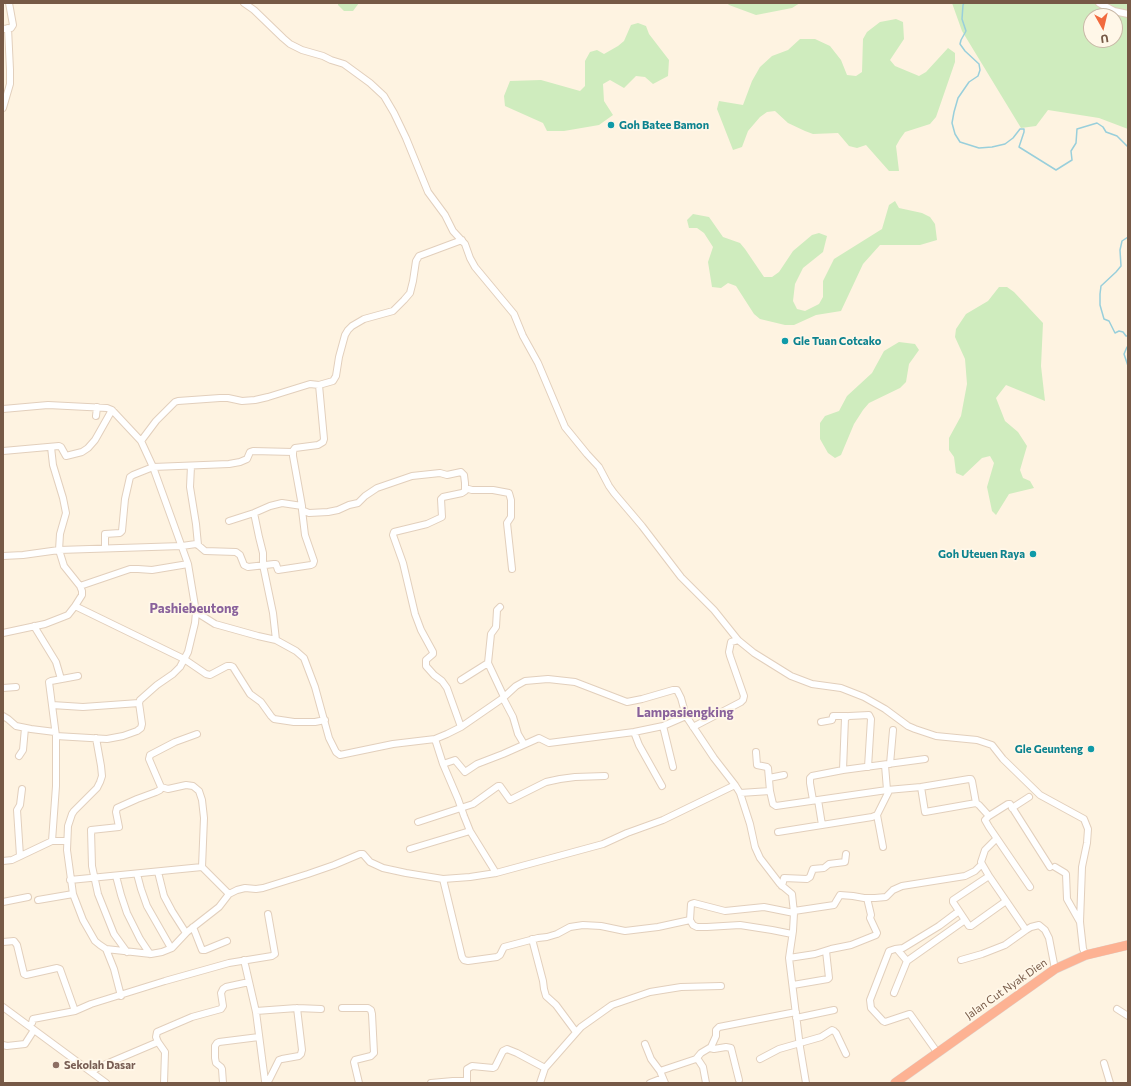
<!DOCTYPE html>
<html>
<head>
<meta charset="utf-8">
<style>
	body { margin:0 }
	#map { position:relative; width:1131px; height:1086px; overflow:hidden; background:#fef3e1; font-family:Commissioner,sans-serif }
	canvas { display:block }
	.frame { position:absolute; inset:0; border:4px solid #765946; pointer-events:none }
	.north { position:absolute; left:1083px; top:8px; width:40px; height:40px; box-sizing:border-box; background:#fff7e8; border:1px solid #c8b8a7; border-radius:50%; rotate:172deg; font-size:11px; font-weight:700; line-height:16px; text-align:center; color:#765946 }
	.north::after { content:''; display:block; margin:auto; width:14px; height:18px; background:#f16a3d; clip-path:polygon(50% 0,100% 100%,50% 72%,0 100%) }
</style>
</head>
<body>
<div id="map">
<canvas width="1131" height="1086"></canvas>
<div class="frame"></div>
<div class="north">U</div>
</div>
<script>
const c = document.querySelector('canvas').getContext('2d');
c.lineJoin = 'round';
function fill(path, color) {
  c.fillStyle = color;
  c.fill(path, 'evenodd');
}
function shape(rows) {
  const path = new Path2D();
  for (const r of rows) {
    path.moveTo(r[0], r[1]);
    for (let i = 2; i < r.length; i += 2) path.lineTo(r[i], r[i + 1]);
  }
  return path;
}
function stroke(path, color, width, dash) {
  c.strokeStyle = color;
  c.lineWidth = width;
  c.lineCap = dash ? 'butt' : 'round';
  c.setLineDash(dash || []);
  c.stroke(path);
}
function write(font, color, halo, rows, align = 'center') {
  c.font = font + ' Commissioner,sans-serif';
  c.lineWidth = 3.5;
  c.setLineDash([]);
  c.textBaseline = 'middle';
  c.strokeStyle = halo;
  c.fillStyle = color;
  for (const [text, x, y, turn = 0] of rows) {
    c.save();
    c.translate(x, y);
    c.rotate((+turn || 0) * Math.PI / 180);
    c.textAlign = isNaN(turn) ? turn : align;
    if (halo) c.strokeText(text, 0, 0);
    c.fillText(text, 0, 0);
    c.restore();
  }
}
fill(shape([
	[338,3,359,3,353,11,344,11,338,5],
	[727,3,800,3,792,8,756,15,729,5],
	[952,3,1128,3,1128,129,1099,118,1048,110,1036,126,1021,128,962,31],
	[1091,16,1115,16,1115,40,1091,40],
	[896,19,903,22,904,39,890,60,895,66,919,76,926,72,948,48,955,53,955,62,936,117,930,124,905,132,900,139,896,146,899,171,889,171,866,145,857,148,849,146,838,133,813,134,805,131,788,123,775,111,767,112,760,117,748,131,742,147,733,150,717,109,719,101,743,105,752,81,760,67,772,56,788,50,800,39,815,39,830,46,841,60,847,75,856,76,862,72,863,39,867,32,880,22],
	[638,23,646,26,649,34,669,60,668,76,653,84,645,77,636,76,624,88,610,80,603,84,604,101,613,115,599,125,564,131,547,131,543,123,505,106,504,96,510,81,541,80,580,91,585,86,585,61,590,52,597,50,604,54,618,46,624,41,631,25],
	[895,201,899,208,922,213,930,217,935,224,937,240,920,245,880,245,863,264,841,311,816,315,794,325,785,325,760,319,754,314,736,286,728,283,721,288,712,287,708,262,713,247,704,233,697,228,689,228,687,220,693,214,709,217,723,237,740,243,745,249,764,277,772,277,779,272,793,251,812,235,819,233,827,236,823,252,803,268,795,284,793,301,797,309,805,311,819,304,823,297,823,281,834,259,882,229,889,205],
	[999,287,1007,287,1014,292,1043,323,1041,366,1045,401,1006,385,996,398,1005,421,1018,432,1027,446,1020,470,1023,478,1030,481,1034,488,1009,494,996,515,992,511,987,487,994,463,990,456,982,458,963,476,956,473,954,457,949,450,949,438,961,416,967,384,965,359,955,337,956,329,966,314,988,301],
	[899,342,915,344,919,350,909,364,906,382,900,388,869,403,863,410,854,424,841,455,835,458,828,453,820,439,820,423,825,416,839,411,847,396,872,373,884,351]
]), '#cfecbe');
stroke(shape([
	[964,3,963,5,962,19,966,31,961,40,960,44,965,51,979,64,980,70,978,76,969,82,958,98,954,112,952,123,955,134,960,142,979,148,992,147,1005,144,1013,138,1020,129,1024,129,1024,132,1019,147,1056,170,1072,160,1071,151,1076,143,1077,129,1097,123,1103,127,1106,132,1117,136,1128,147],
	[1128,237,1122,241,1120,250,1121,266,1116,272,1101,286,1100,294,1100,305,1104,319,1109,321,1115,333,1119,331,1123,332,1126,336,1128,336],
	[1128,347,1127,347,1124,354,1128,366]
]), '#99cfdb', 1.5);
const minor = shape([
	[244,3,254,10,283,38,290,44,302,50,323,56,331,60,344,64,370,83,384,96,394,113,406,138,428,192,445,215,453,231,465,244,470,258,475,267,514,314,523,336,538,363,565,427,587,454,599,467,609,486,614,493,642,526,681,577,714,610,738,640,754,653,791,676,812,684,841,688,864,697,885,709,908,726,915,729,936,736,977,740,992,745,1003,759,1040,795,1084,819,1088,829,1087,843,1082,867,1080,922,1083,949,1086,955],
	[1099,3,1114,11,1128,14],
	[3,29,11,28,13,25,9,3],
	[3,108,10,84,10,70,8,28],
	[319,385,324,439,323,442,318,445,295,448,293,451,293,456,302,506,302,510,304,511,309,513,328,512,338,510,349,505,358,503,365,496,377,488,412,476,440,473,447,475,461,472,464,475,465,483,465,491,462,493,443,497,441,499,442,517,427,524,394,532,393,535,403,563,415,614,421,630,433,652,433,654,426,660,426,666,434,675,442,681,447,688,461,727],
	[3,409,48,405,107,408,112,410,141,441,153,467,188,564,196,612,195,623,188,652,180,667,173,674,157,685,140,700,139,703,142,724,141,728,137,731,123,736,107,739,56,736,49,682,51,681,78,676],
	[96,416,97,407],
	[141,441,156,421,175,402,178,401,220,398,228,398,242,401,255,400,268,397,310,384,319,385,333,381,336,376,339,357,345,335,348,330,352,326,364,319,393,311,404,300,410,293,413,281,416,261,419,256,462,240],
	[3,451,59,446,61,447,66,456,82,452,88,448,95,440,112,410],
	[191,466,190,487,196,524,198,545],
	[465,488,472,490,493,490,509,493,511,500,511,517,507,523,512,569],
	[254,513,259,537,263,553,263,565,273,613,276,640],
	[229,521,254,513,270,506,282,503,302,506],
	[105,548,105,534,120,533,122,531,125,499,130,477,133,475,153,467,229,464,240,462,247,459,250,452,253,451,293,452],
	[3,556,23,555,59,550,182,546,196,544,198,545,205,551,236,552,240,555,244,565,248,567,274,564,276,564,278,570,311,565,313,564,314,561,305,535,302,510],
	[80,586,130,569,138,569,152,570,188,564],
	[75,606,184,659,206,674,210,675,227,666,231,666,233,667,250,694,261,702,271,716,274,719,294,722,315,722,325,720],
	[500,607,497,610,496,627,491,634,488,663,504,697],
	[196,612,215,624,258,636,276,640,296,651,304,658,315,687,329,738,336,752,340,755,393,744,435,739],
	[34,626,56,662,61,679],
	[3,633,45,624,63,617,68,615,75,606,82,595,82,591,80,586,64,566,59,550,60,534,66,513,63,498,53,465,51,447],
	[461,680,488,663],
	[3,688,16,687],
	[503,698,513,717,518,734,524,744],
	[52,705,83,707,139,703],
	[3,716,8,719,16,726,31,729,55,732],
	[821,722,832,720,833,716,847,716],
	[663,726,673,767],
	[693,727,741,702,743,700,744,696,730,656,729,652,731,642,738,640],
	[634,732,639,745,662,786],
	[96,738,101,766,102,776,100,782,97,788,74,811,72,814,68,826,67,850,73,894,83,920,95,941,100,945,106,949,151,954,162,952,172,948,187,932,219,907,229,894,237,890,245,888,256,889,263,888,308,874,334,865,360,854,363,854,370,862,383,868,406,873,443,879,470,877,496,873,603,844,627,833,663,820,735,785,714,758,686,716,681,698,677,690,673,690,642,699,627,702,575,682,548,679,525,681,516,686,503,698,461,727,447,734,435,739,443,764,458,799,464,816,470,831,496,873],
	[756,752,757,765,767,767,768,768,770,791],
	[19,756,23,750,25,728],
	[443,764,455,760,465,772,477,764,503,754,539,738,549,743,634,732,663,726,686,716],
	[890,764,893,730],
	[885,765,887,790],
	[843,770,845,718,849,716,869,715,871,719,868,767],
	[769,778,784,775],
	[735,785,740,793,750,824,755,847,760,858,780,884,792,894,794,913,793,931,789,958,800,1047,806,1083],
	[161,787,168,789,186,785,193,786,199,791,202,800,204,818,202,867],
	[921,787,925,812,976,803,979,805,989,816,1008,804,1010,804,1050,867],
	[740,793,770,791,773,804,776,806,887,790,921,787,969,779,971,779,972,781,976,803],
	[813,800,810,783,810,778,812,776,843,770,925,759],
	[818,800,822,825],
	[1012,808,1029,797],
	[877,815,883,847],
	[989,816,985,820,989,827,1030,887],
	[418,822,473,804,498,786,500,786,510,800,546,782,560,779,575,777,605,776],
	[778,832,872,817,877,815,889,791],
	[996,839,985,850,981,862,982,864,989,876,1026,930,1031,927,1039,925,1045,930,1049,938,1055,969],
	[52,841,56,786,56,736],
	[410,849,470,831],
	[20,856,17,810,20,805,22,789],
	[3,861,12,860,52,841,67,841],
	[1055,867,1065,873,1066,874,1067,899,1080,922],
	[158,872,164,896,172,911,186,933],
	[137,874,141,889,147,906,171,948],
	[116,876,121,895,127,913,140,939,150,954],
	[989,876,953,900,953,902,969,926,971,926,1006,901],
	[443,879,462,957,464,960,468,961,497,957,500,955,504,947,538,938,547,937,557,934,570,927,583,925,601,926,625,931,658,927,690,920,691,904,694,903,725,911,764,907,794,913],
	[70,880,202,867,229,894],
	[782,886,784,878,807,879,810,877,813,869,824,868,829,864,845,862,846,854],
	[38,900,73,894],
	[3,902,28,897],
	[794,911,834,905,840,895,853,896,864,898,875,898,886,897,893,890,902,886,965,876,975,871,982,864],
	[690,920,693,925,697,927,707,927,740,925,772,930,792,934],
	[193,927,202,950,205,950,227,941],
	[532,939,543,981,544,989,546,996,556,1005,576,1032],
	[3,942,14,941,17,945,24,974,26,975,57,968,60,969,75,1011],
	[106,949,114,969,121,996],
	[897,949,907,961],
	[127,952,114,934,98,894,92,866,91,830,119,827,116,812,117,808,137,799,156,792,160,790,161,787,149,759,150,755,175,742,197,734],
	[789,958,815,954,831,949,851,945,876,935,877,933,870,918,871,915,867,898],
	[244,960,256,1012,265,1081],
	[961,960,982,954,1005,945,1026,930],
	[793,985,828,979,829,978,826,951],
	[894,993,907,961,965,920],
	[3,1007,106,1083],
	[342,1008,368,1008,371,1010,372,1014,374,1053,371,1056,355,1060,354,1062,359,1083],
	[1117,1009,1128,1016],
	[256,1011,297,1008,321,1009],
	[796,1018,834,1010],
	[29,1026,32,1023,33,1019,75,1011,91,1004,165,981,229,963,272,956,275,954,268,914],
	[158,1042,165,1052,164,1083],
	[645,1044,651,1059,660,1071,665,1083],
	[3,1045,7,1046,25,1044,34,1030],
	[710,1048,714,1049,726,1047,731,1048,739,1080],
	[937,1052,910,1014,909,1014,885,1022,883,1021,871,1008,870,1000,889,951,895,949,903,948,939,926,959,911],
	[697,1058,703,1067,706,1083],
	[760,1059,779,1049,821,1037,832,1030,834,1031,836,1033,846,1054],
	[1104,1063,1110,1083],
	[545,1068,581,1027,612,1005,650,992,681,987,721,986],
	[660,1071,696,1059,701,1053,711,1047,716,1036,716,1030,719,1027,796,1012],
	[91,1072,99,1067,158,1042,156,1037,157,1032,192,1017,221,1009,223,1006,221,993,223,989,226,987,249,982],
	[269,1080,279,1060,282,1059,299,1056,301,1054,302,1050,297,1008],
	[223,1083,222,1069,221,1067,216,1063,215,1058,215,1046,217,1043,219,1042,259,1037],
	[431,1083,453,1081,466,1081],
	[467,1083,467,1069,472,1066,493,1068,495,1067,503,1051,507,1049,517,1053,545,1068,540,1083],
	[650,1083,663,1078]
]);
const highway = shape([
	[895,1083,1055,969,1086,955,1128,945]
]);
stroke(minor, '#e2cfbc', 8);
stroke(highway, '#ded7d3', 10);
stroke(minor, '#fff', 6);
stroke(highway, '#fdb293', 9);
for (const [x, y, r, color] of [
	[611,125,4,"#0f9aa8"],
	[785,341,4,"#0f9aa8"],
	[1033,554,4,"#0f9aa8"],
	[1091,749,4,"#0f9aa8"],
	[56,1065,4,"#8d6e63"]
]) {
  const dot = new Path2D();
  dot.arc(x, y, r, 0, 2 * Math.PI);
  c.fillStyle = color;
  c.fill(dot);
  stroke(dot, '#fff7e8', 1.5);
}
write('bold 11px', '#0d838f', '#fff7e8', [
	["Goh Batee Bamon",619,125],
	["Gle Tuan Cotcako",793,341],
	["Goh Uteuen Raya",1025,554,"right"],
	["Gle Geunteng",1083,749,"right"]
], 'left');
write('11px', '#765946', '#fff7e8', [
	["Jalan Cut Nyak Dien",1006,989,-35]
]);
write('bold 11px', '#785e54', '#fff7e8', [
	["Sekolah Dasar",64,1065]
], 'left');
write('bold 13px', '#89619b', '#fff7e8', [
	["Pashiebeutong",194,609],
	["Lampasiengking",685,713]
]);
</script>
</body>
</html>
